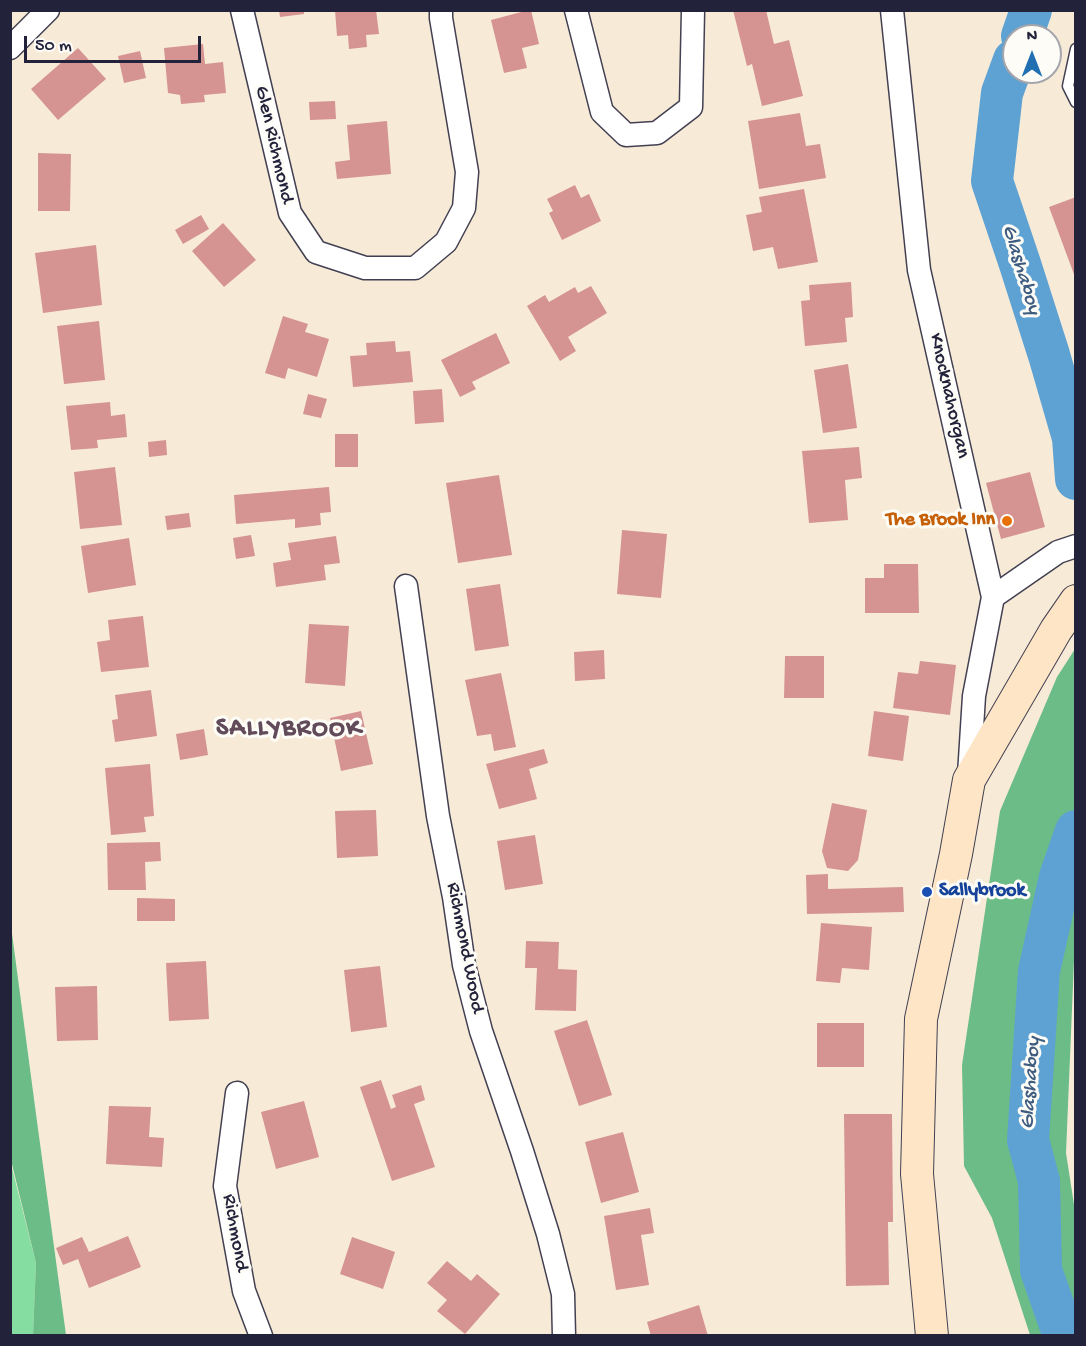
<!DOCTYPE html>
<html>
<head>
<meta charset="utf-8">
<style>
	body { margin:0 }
	#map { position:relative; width:1086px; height:1346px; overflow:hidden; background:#f7ebd7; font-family:"Gochi Hand",sans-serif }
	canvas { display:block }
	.frame { position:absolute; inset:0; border:12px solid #22223b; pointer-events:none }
	.north { position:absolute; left:1002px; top:24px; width:60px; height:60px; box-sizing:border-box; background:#fdfcf7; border:2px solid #a5a5ac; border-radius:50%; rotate:0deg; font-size:16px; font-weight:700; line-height:24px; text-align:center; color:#22223b }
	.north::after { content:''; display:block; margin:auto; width:21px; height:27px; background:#1f6fb2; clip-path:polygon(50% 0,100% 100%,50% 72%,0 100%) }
	.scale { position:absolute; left:24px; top:36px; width:177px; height:27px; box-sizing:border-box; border:3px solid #22223b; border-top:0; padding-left:8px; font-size:18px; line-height:21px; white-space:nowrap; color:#22223b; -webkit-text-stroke:4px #fdfcf7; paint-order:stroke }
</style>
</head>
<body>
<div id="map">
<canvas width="1086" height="1346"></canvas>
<div class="frame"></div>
<div class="north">N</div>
<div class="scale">50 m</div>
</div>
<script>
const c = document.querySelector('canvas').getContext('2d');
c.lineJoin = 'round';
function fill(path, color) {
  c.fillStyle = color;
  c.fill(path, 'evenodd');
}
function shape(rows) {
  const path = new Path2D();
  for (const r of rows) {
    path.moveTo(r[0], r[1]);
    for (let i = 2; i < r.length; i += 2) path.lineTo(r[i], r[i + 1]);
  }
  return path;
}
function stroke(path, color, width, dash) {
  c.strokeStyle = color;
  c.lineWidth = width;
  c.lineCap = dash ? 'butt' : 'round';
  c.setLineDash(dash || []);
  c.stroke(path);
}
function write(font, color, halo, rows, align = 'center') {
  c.font = font + ' "Gochi Hand",sans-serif';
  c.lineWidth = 6;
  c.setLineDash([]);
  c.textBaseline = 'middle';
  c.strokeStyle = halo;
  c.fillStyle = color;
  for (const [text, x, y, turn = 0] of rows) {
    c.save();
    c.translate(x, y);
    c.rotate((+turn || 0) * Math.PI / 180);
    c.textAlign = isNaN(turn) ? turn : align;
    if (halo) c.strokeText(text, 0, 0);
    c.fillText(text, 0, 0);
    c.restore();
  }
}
fill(shape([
	[10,1160,36,1263,33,1335,11,1335]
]), '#86dda1');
fill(shape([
	[1075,649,1076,913,1066,1153,1075,1211,1075,1335,1030,1335,992,1218,964,1166,962,1065,1000,811,1057,677],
	[11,926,36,1114,66,1335,33,1335,36,1263,11,1160]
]), '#6cbc87');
stroke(shape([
	[1022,36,1031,10],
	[1014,60,1002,93,992,181,1020,264,1049,355,1073,438,1076,479],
	[1064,1336,1041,1270,1039,1181,1028,1140,1039,971,1060,877,1076,831]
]), '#5ea2d3', 42);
fill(shape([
	[279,10,304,10,304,14,280,17],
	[335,10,376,10,379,34,366,35,367,47,349,49,348,35,337,36],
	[529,10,531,10,539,44,522,48,527,68,504,73,491,20],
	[733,10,766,10,774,44,789,40,803,96,762,106,752,64,747,66],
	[203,44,205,64,223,62,226,93,204,95,205,102,181,104,180,95,168,93,164,48],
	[78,48,106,79,58,120,31,89],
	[140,51,146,78,124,83,118,56],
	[335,101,336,119,310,120,309,102],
	[800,113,806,146,820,144,826,178,759,189,748,121],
	[387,121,391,174,337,179,335,162,350,160,347,125],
	[38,153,71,154,70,211,38,211],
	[575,185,581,198,589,194,601,221,562,240,549,213,553,211,547,199],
	[804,189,818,262,778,269,773,247,753,251,746,215,762,212,759,197],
	[1076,197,1076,277,1075,277,1049,207],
	[201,215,209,229,183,244,175,230],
	[223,223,256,260,224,287,192,251],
	[96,245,102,305,43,313,35,253],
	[851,282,853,317,845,318,847,342,805,346,801,301,810,300,809,285],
	[591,286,607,313,568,337,576,351,560,361,527,306,545,295,549,302,575,287,578,293],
	[283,316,308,324,305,332,329,339,317,377,288,368,285,379,265,373],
	[99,321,105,380,64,384,57,326],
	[496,333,510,363,472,382,476,389,460,397,441,360],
	[395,341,396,352,410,351,413,382,353,387,350,356,367,355,366,343],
	[848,364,857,428,823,433,814,370],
	[442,389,444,422,415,424,413,391],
	[308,394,327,399,321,418,303,414],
	[110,402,111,416,125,414,127,437,97,440,98,448,71,450,66,406],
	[335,434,358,434,358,467,335,467],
	[166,440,167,455,149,457,148,442],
	[859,447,862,478,845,480,848,520,809,523,802,451],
	[115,467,122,525,80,529,74,472],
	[1030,472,1045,527,1001,539,986,483],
	[499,475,512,555,458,563,446,483],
	[329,487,331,512,320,513,321,525,295,528,295,519,236,524,234,495],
	[189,513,191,527,167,530,165,516],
	[622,530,667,534,661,598,617,594],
	[251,535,255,556,236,559,233,538],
	[336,536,340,563,324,565,326,580,276,587,273,563,291,560,288,543],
	[129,538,136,585,88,593,81,546],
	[884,564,918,564,919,613,865,613,865,578,884,578],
	[500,584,509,646,475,651,466,589],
	[143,616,149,667,101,672,97,642,110,640,108,620],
	[309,624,349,626,345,686,305,683],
	[604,650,605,679,575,681,574,652],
	[785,656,824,656,824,698,784,698],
	[920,661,956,665,950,715,893,708,898,672,918,674],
	[501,673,516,747,494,751,491,734,477,736,465,680],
	[151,690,157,736,115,742,112,720,118,719,115,695],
	[361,711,373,764,341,771,330,718],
	[874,711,909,716,903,761,868,756],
	[204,729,208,755,180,760,176,734],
	[544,749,548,763,529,769,537,799,499,809,486,764],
	[150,764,154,816,144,817,146,832,111,835,105,768],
	[832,803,867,810,858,860,848,871,827,868,822,851],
	[376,810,378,856,337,858,335,811],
	[535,835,543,884,505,890,497,841],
	[160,842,161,861,145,862,146,890,108,890,107,843],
	[828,874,828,889,903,887,904,912,807,914,806,875],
	[137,898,175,899,175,921,137,921],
	[821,923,872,927,869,970,842,968,840,983,816,981],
	[526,941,559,942,558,969,577,970,576,1011,535,1010,537,968,525,968],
	[206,961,209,1019,169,1021,166,963],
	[380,966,387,1027,351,1032,344,970],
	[97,986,98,1040,57,1041,55,987],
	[587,1020,612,1095,579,1106,554,1031],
	[817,1023,864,1023,864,1067,817,1067],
	[381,1080,391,1109,396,1107,392,1095,421,1085,425,1100,414,1104,435,1167,392,1181,360,1087],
	[304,1101,319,1157,276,1169,261,1112],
	[109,1106,151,1107,149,1137,164,1138,162,1167,106,1164],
	[844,1114,892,1114,893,1222,888,1222,889,1285,846,1286],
	[623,1132,639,1192,601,1203,585,1142],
	[650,1208,654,1233,641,1235,649,1285,616,1290,604,1216],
	[128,1236,141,1267,89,1288,78,1259,63,1265,56,1248,82,1237,89,1252],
	[352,1237,395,1252,383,1289,340,1274],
	[447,1261,471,1281,477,1274,500,1294,465,1334,437,1311,447,1300,427,1283],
	[699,1305,708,1336,651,1336,647,1322]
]), '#d59391');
const lane = shape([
	[1076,49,1068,86,1076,102]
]);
const street = shape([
	[242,10,290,213,316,252,365,268,415,268,446,242,464,208,467,172,441,18,441,10],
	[576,10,602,112,626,135,657,133,691,107,693,10],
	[892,10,919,270,993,597,974,696,969,775],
	[10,48,48,10],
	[406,586,438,816,454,897,464,965,481,1031,522,1151,548,1234,563,1294,564,1336],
	[993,597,1058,552,1076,546],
	[237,1093,225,1186,244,1291,261,1336]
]);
const secondary = shape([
	[932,1336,917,1174,921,1019,956,854,969,780,1056,630,1076,601]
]);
stroke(lane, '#424052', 13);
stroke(street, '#424052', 25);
stroke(secondary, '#424052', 34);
stroke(lane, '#fff', 10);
stroke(street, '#fff', 22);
stroke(secondary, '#fde5c5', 32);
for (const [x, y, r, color] of [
	[1007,521,6,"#e8710a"],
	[927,892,6,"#1a4fb4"]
]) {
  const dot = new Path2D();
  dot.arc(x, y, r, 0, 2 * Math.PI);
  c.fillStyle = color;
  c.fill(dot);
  stroke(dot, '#fdfcf7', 2);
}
write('20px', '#22223b', '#fdfcf7', [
	["Glen Richmond",273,145,77],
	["Knocknahorgan",948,396,77],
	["Richmond Wood",464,948,79],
	["Richmond",234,1233,80]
]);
write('bold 20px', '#c56008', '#fdfcf7', [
	["The Brook Inn",995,521]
], 'right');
write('bold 20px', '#164399', '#fdfcf7', [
	["Sallybrook",939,892]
], 'left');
write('italic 21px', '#3d5c7f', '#fdfcf7', [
	["Glashaboy",1020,270,73],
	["Glashaboy",1032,1083,-86]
]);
c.letterSpacing = '1.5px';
write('bold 26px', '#614a59', '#fdfcf7', [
	["SALLYBROOK",289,730]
]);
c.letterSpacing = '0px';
</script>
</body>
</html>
